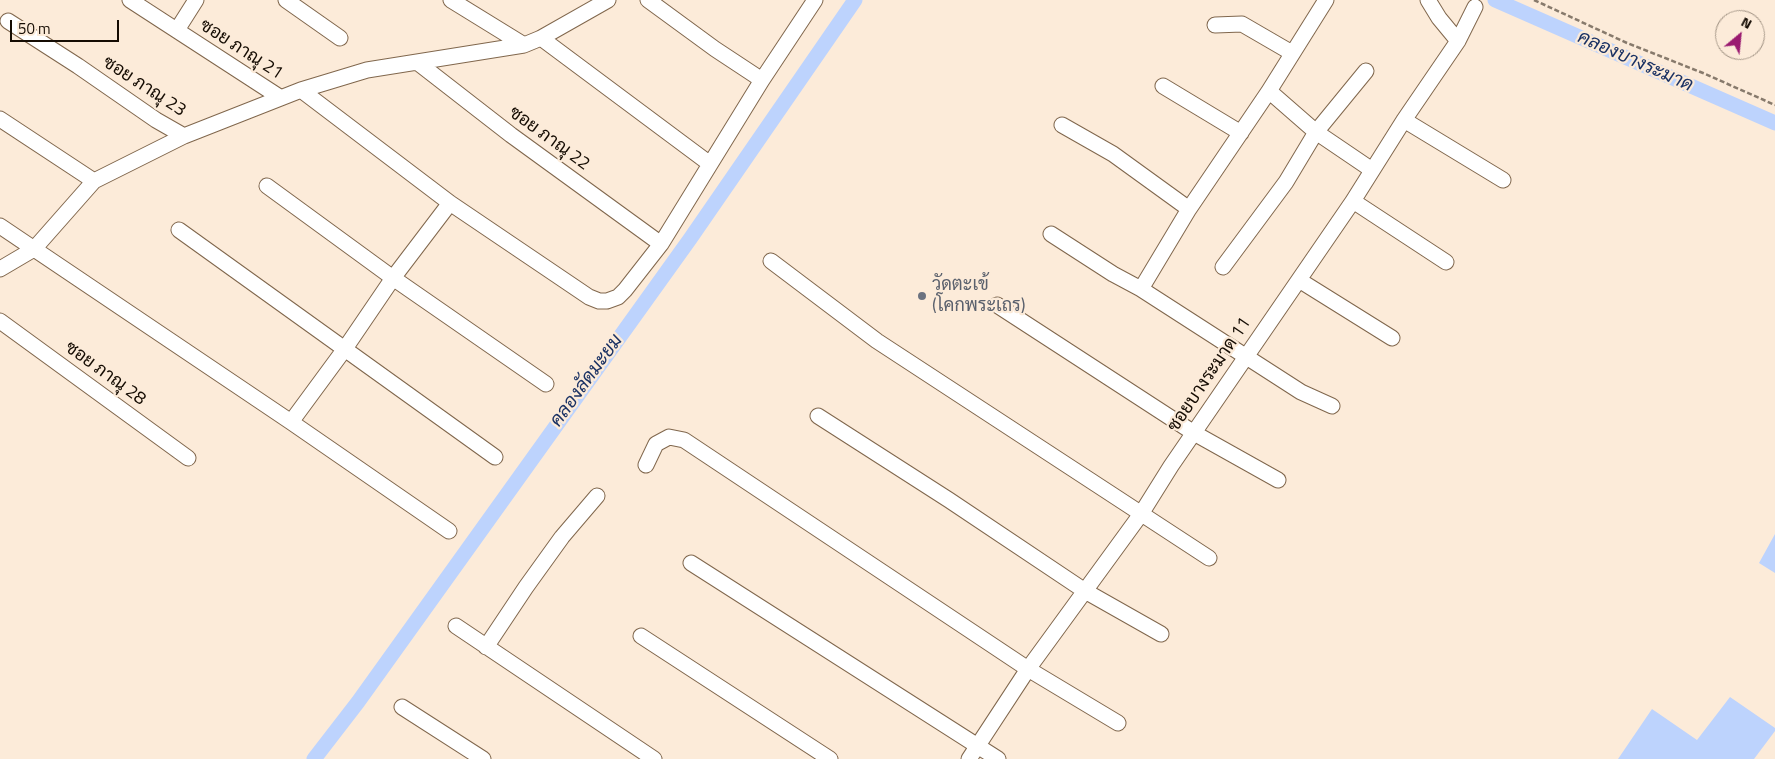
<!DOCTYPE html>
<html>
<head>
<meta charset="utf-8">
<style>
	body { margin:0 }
	#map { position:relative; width:1775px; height:759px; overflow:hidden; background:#fcebd9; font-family:"Titillium Web",sans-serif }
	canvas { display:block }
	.north { position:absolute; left:1715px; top:10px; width:50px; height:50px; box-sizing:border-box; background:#fcebd9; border:1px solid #a09283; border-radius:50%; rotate:28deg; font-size:14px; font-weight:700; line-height:20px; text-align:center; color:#150c03 }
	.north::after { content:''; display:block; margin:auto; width:18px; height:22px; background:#9a1a70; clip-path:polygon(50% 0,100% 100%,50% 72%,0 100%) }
	.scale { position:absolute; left:10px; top:20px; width:109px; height:22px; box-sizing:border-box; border:2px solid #150c03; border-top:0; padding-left:6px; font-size:15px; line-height:18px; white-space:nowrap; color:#150c03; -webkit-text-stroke:4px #fcebd9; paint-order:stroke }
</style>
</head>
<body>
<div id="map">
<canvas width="1775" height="759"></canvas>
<div class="north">N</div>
<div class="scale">50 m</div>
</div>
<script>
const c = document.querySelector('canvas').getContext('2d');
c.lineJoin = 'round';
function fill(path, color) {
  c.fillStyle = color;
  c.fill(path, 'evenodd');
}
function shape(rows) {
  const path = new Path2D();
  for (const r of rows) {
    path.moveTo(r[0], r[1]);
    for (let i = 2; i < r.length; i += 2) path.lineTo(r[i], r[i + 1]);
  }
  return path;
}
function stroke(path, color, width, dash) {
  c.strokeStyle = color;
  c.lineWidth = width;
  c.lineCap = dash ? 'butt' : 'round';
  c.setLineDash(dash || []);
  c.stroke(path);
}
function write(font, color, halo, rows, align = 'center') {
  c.font = font + ' "Titillium Web",Sarabun,sans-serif';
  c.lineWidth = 4.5;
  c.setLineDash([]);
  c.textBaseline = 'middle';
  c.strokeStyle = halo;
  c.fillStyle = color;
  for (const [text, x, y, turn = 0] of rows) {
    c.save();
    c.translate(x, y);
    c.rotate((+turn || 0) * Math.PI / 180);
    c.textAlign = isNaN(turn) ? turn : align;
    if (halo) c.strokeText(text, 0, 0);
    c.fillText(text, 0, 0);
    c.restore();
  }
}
fill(shape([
	[1775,534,1775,573,1759,563],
	[1730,697,1775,728,1775,731,1754,759,1618,759,1652,709,1697,740]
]), '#bdd3fd');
stroke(shape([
	[1495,0,1775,123],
	[314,759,358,702,690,239,855,0]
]), '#bdd3fd', 15);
const minor = shape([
	[130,0,281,98],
	[286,0,340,38],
	[451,0,524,45],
	[648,0,715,49,762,80],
	[1326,0,1269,91,1189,209,1141,289,1301,392,1332,406],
	[1428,0,1439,18,1458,41],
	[8,21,78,66,156,120,184,136],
	[1215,25,1242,24,1292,53],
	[177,30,196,0],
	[541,38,710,164],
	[417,62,511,135,661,244],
	[1163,86,1241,133],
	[301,90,450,203,589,297,599,301,607,301,618,297,625,290,661,244,762,80,815,0],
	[1269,91,1316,132,1372,170],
	[0,119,94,181],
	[1404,120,1503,180],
	[1062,125,1113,154,1189,209],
	[267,186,393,278,546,384],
	[1353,201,1446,262],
	[0,226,291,422,449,531],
	[179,230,495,457],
	[1051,234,1113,274,1141,289],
	[771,261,877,341,1209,558],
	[1223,267,1286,182,1316,132,1366,71],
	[0,269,34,249,94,181,184,136,301,90,367,70,524,45,541,38,608,0],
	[1299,280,1392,338],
	[997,305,1194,433,1278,480],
	[0,321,188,458],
	[818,416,949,500,1085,591,1161,634],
	[291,422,344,350,393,278,450,203],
	[646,465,656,444,669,437,684,440,1028,669,1118,723],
	[691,563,998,759],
	[456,626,654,759],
	[641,636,830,759],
	[486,647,526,587,562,537,597,496],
	[402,707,483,759],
	[969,759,1028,669,1141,514,1171,466,1353,201,1404,120,1458,41,1475,7]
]);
stroke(minor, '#80674d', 17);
stroke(shape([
	[1534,0,1627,43,1703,73,1775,105]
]), '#877a6c', 2.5, [5, 2.5]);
stroke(minor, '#fff', 15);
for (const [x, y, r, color] of [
	[922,296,5,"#6b7280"]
]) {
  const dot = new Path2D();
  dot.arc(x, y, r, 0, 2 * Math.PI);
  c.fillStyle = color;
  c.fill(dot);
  stroke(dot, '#fcebd9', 2);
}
write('18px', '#150c03', '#fcebd9', [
	["ซอย ภาณุ 21",241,50,33],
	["ซอย ภาณุ 23",144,87,33],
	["ซอย ภาณุ 22",549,139,36],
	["ซอย ภาณุ 28",105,374,36],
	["ซอยบางระมาด 11",1210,375,-56]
]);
write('18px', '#5b616d', '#fcebd9', [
	["วัดตะเข้",932,286],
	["(โคกพระเถร)",932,307]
], 'left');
write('italic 19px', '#1b3264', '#fcebd9', [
	["คลองบางระมาด",1635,62,24],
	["คลองลัดมะยม",587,381,-54]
]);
</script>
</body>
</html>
